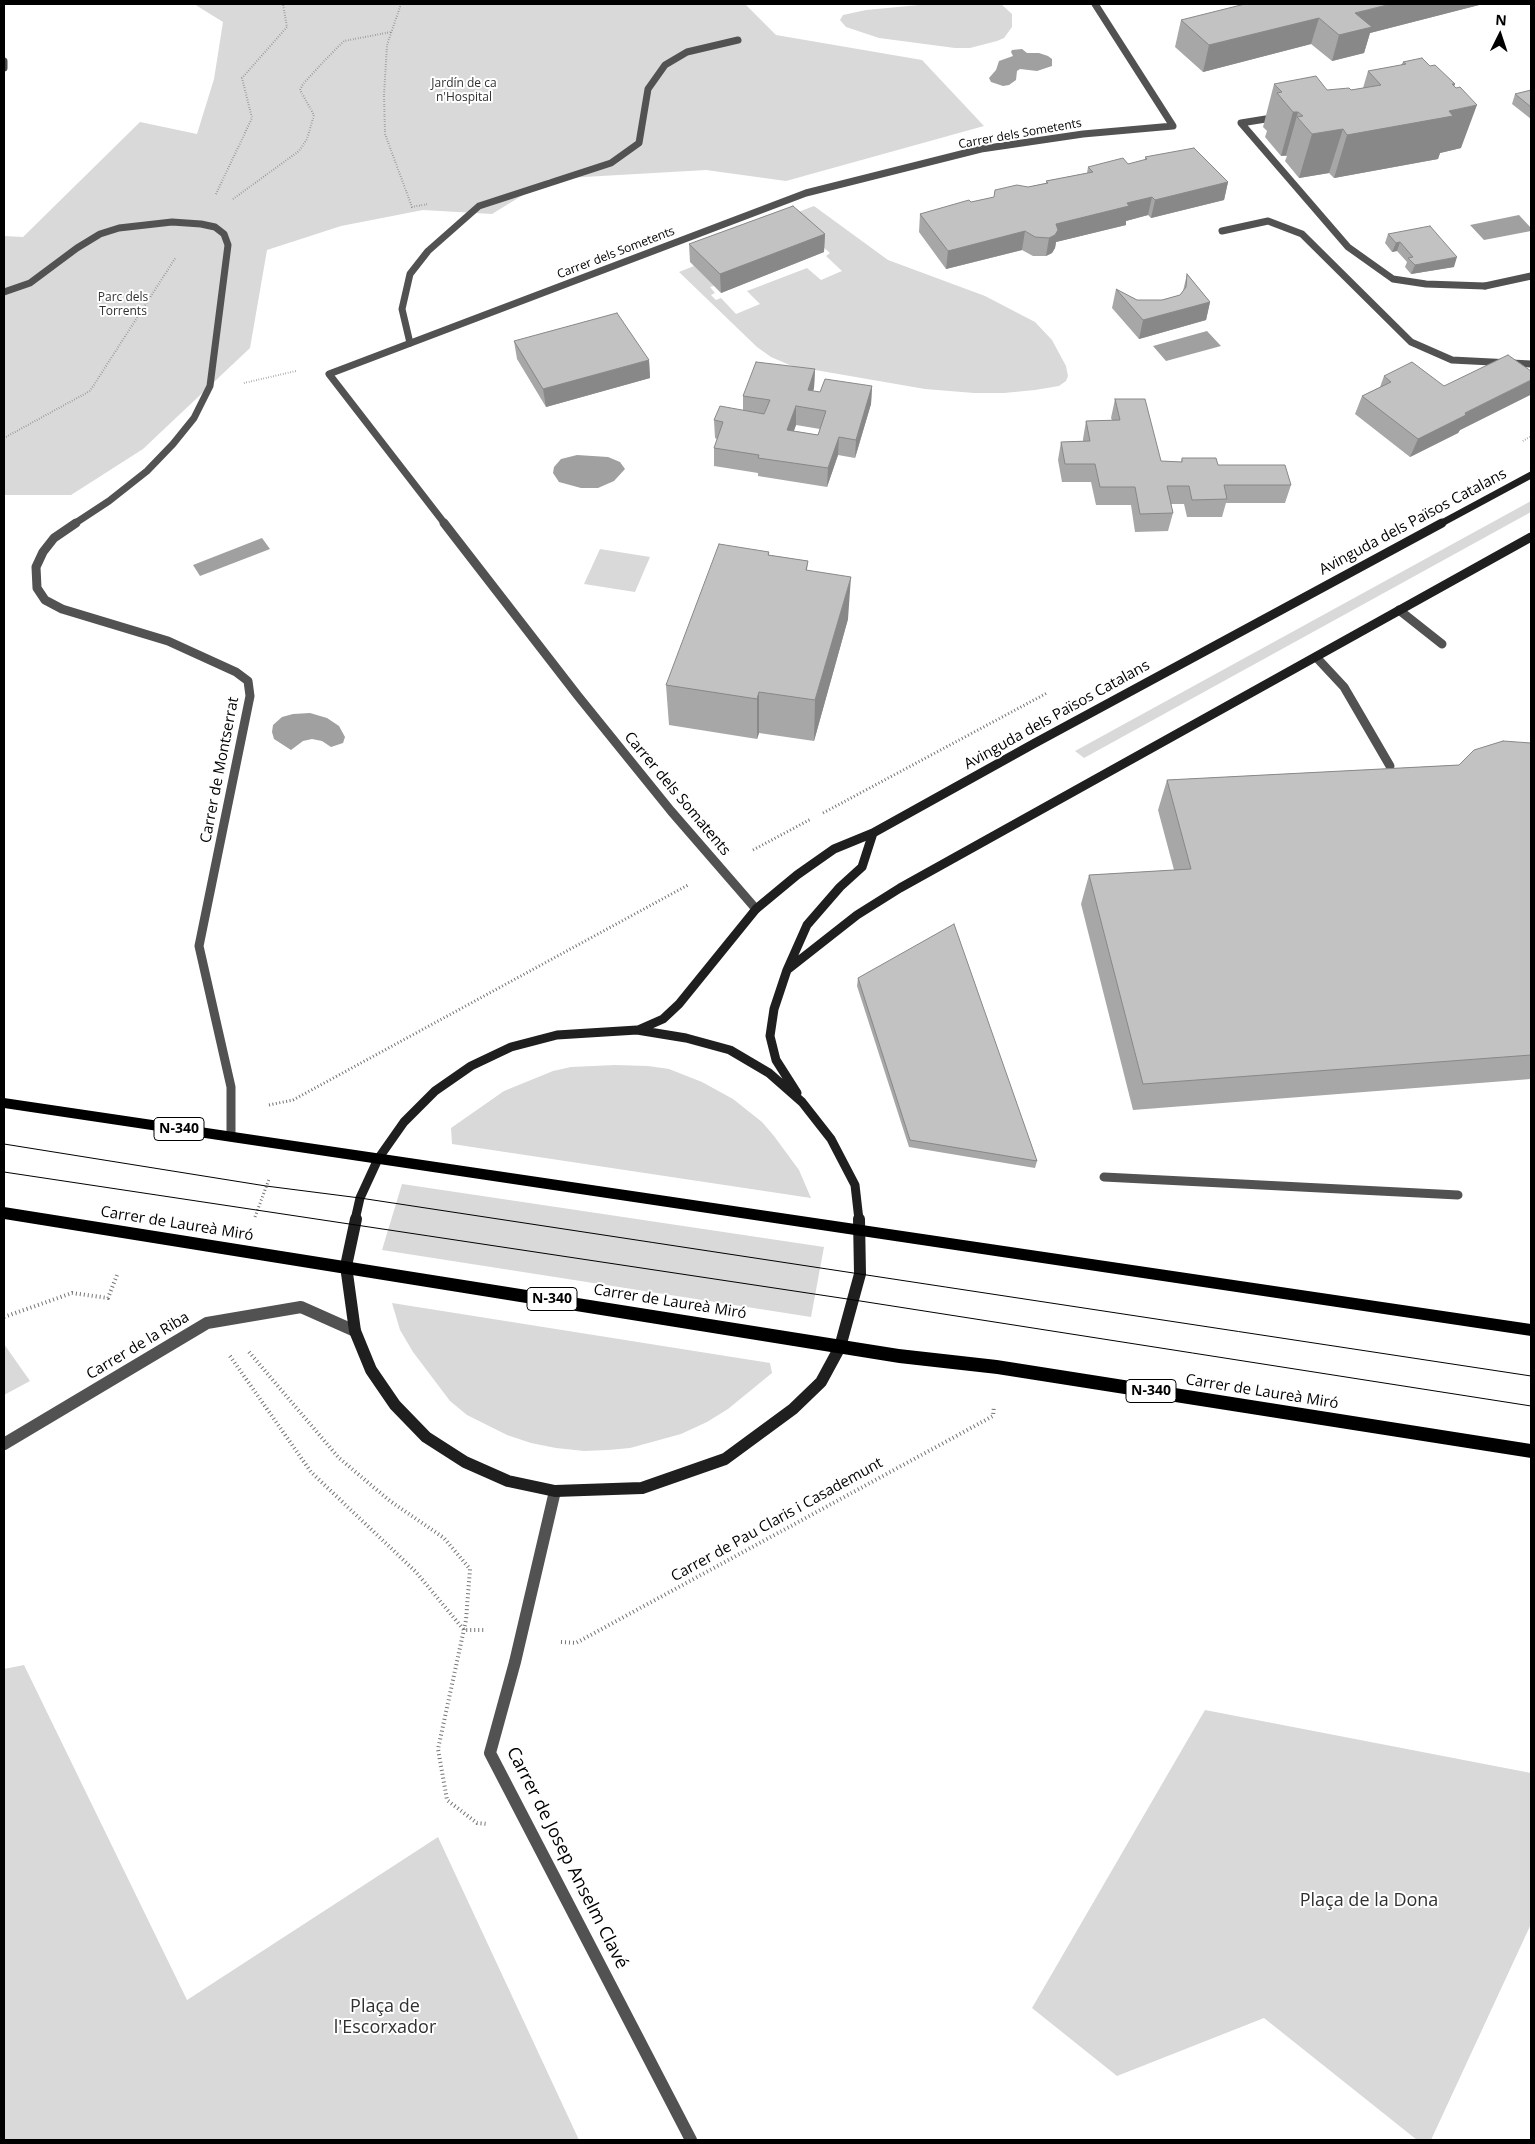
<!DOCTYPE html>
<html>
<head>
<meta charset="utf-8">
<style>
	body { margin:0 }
	#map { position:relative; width:1535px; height:2144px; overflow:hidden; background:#fff; font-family:"Open Sans",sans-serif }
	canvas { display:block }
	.frame { position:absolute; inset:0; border:5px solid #000; pointer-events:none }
	.north { position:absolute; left:1475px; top:10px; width:50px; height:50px; -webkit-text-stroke:4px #fff; paint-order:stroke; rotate:4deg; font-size:14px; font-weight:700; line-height:20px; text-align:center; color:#000 }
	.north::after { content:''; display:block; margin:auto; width:18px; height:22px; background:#000; clip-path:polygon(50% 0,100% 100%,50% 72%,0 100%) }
</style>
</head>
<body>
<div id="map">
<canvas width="1535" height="2144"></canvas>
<div class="frame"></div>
<div class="north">N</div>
</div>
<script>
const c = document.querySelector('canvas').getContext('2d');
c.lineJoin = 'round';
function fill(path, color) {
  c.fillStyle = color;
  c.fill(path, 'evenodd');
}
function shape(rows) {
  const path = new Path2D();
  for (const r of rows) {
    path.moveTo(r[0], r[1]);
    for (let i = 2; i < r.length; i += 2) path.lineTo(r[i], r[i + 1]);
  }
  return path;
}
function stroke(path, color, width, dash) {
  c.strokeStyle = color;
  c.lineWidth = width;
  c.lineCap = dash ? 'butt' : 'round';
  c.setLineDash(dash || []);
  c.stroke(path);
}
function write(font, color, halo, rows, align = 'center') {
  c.font = font + ' "Open Sans",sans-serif';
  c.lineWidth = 4;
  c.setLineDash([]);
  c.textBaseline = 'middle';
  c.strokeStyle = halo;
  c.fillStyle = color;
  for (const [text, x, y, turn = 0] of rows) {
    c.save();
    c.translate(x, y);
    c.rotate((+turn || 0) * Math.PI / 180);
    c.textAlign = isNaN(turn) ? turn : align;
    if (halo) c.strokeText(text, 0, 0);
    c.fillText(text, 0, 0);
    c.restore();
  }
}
fill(shape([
	[194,4,745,4,776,35,922,60,984,126,786,181,706,170,549,179,492,214,423,210,341,226,267,250,250,348,143,449,71,495,4,495,4,236,23,237,140,122,197,134,214,79,223,22],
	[930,4,1001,4,1012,14,1012,27,1004,38,997,41,970,48,955,48,879,38,846,27,840,20,843,15,866,10],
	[814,206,888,260,985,296,1035,322,1052,340,1066,366,1068,376,1066,381,1059,386,1035,390,1004,393,974,393,925,389,792,366,771,357,757,347,679,272,694,266,714,286,710,287,715,293,711,295,716,300,721,298,736,314,760,304,747,291,807,268,821,280,842,271,826,256,830,253,788,216],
	[1531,501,1531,512,1084,758,1075,751],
	[600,549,650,557,635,592,584,584],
	[615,1065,648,1066,669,1069,702,1082,733,1099,762,1122,774,1136,799,1170,811,1198,452,1144,451,1128,504,1091,553,1071,571,1067],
	[402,1184,824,1247,811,1317,382,1250],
	[392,1303,770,1363,772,1373,728,1409,707,1422,681,1434,630,1448,608,1450,584,1451,556,1448,531,1443,507,1435,467,1415,450,1401,413,1352,400,1330],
	[4,1344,30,1381,4,1395],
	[24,1665,187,2000,438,1837,579,2140,4,2140,4,1669],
	[1205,1710,1531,1773,1531,1924,1431,2140,1417,2140,1264,2018,1117,2076,1032,2008]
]), '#d9d9d9');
fill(shape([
	[1022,49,1027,53,1039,53,1048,56,1052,59,1052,66,1037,71,1020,69,1017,71,1016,80,1009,85,1003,86,991,82,989,78,996,70,999,61,1013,56,1011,52,1012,50],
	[1519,215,1531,228,1531,231,1484,240,1470,225],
	[1207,331,1221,346,1166,361,1153,346],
	[577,455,608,457,620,462,625,469,614,481,598,488,581,488,559,482,553,473,554,467,561,459],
	[262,538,270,549,200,576,193,565],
	[310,713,327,718,339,726,345,737,343,743,331,747,322,741,312,739,303,741,291,750,274,739,272,732,273,725,282,717,293,714]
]), '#a0a0a0');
stroke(shape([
	[401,4,387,45,384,95,385,134,412,207,428,204],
	[216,194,252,118,242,78,287,27,283,4],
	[233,199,299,151,307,139,314,115,300,90,303,84,326,59,344,41,391,32],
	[244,383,296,371],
	[4,438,90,391,176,257],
	[1523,441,1531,436]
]), '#747474', 2, [0.5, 2]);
stroke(shape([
	[823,813,1047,693],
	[753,850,811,819],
	[269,1105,293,1100,688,885],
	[255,1217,269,1179]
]), '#747474', 3, [1, 2.5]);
stroke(shape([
	[4,1317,72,1293,108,1298,117,1275],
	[249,1352,339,1458,390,1501,444,1538,470,1569,466,1620,438,1749,447,1800,477,1823,487,1824],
	[230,1356,311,1472,416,1572,464,1630,486,1630],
	[561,1642,576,1643,993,1416,994,1406]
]), '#747474', 4, [1, 3]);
stroke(shape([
	[1278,117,1241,123,1348,247,1393,279,1426,284,1485,286],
	[1222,231,1268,221,1302,234,1411,342,1452,360,1531,364],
	[410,343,402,309,410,274,428,251,479,206,611,163,639,143,648,89,665,65,687,52,738,40]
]), '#525252', 7);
stroke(shape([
	[1399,610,1442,644],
	[1316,657,1344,687,1390,766],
	[1104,1177,1458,1195]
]), '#525252', 9);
stroke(shape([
	[4,61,4,68],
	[1485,286,1531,276],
	[4,292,30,283,77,248,100,234,119,228,172,222,201,224,215,227,224,234,228,245,210,386,194,418,173,444,147,471,109,501,74,524],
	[445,524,329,374,806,193,981,149,1083,134,1173,126,1095,4]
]), '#525252', 7);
stroke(shape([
	[76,523,54,538,43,552,36,567,37,588,45,600,62,609,168,641,236,672,248,681,250,696,199,946,231,1087,231,1136],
	[444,523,578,696,671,811,756,909]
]), '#525252', 9);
stroke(shape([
	[4,1444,207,1323,301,1307,355,1331],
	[555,1491,515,1662,490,1753,691,2140]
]), '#525252', 12);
stroke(shape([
	[1440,524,1531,475]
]), '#1f1f1f', 7);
stroke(shape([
	[787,970,857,915,900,888,1531,537],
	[638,1030,663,1019,679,1004,756,909,797,875,834,849,873,833,1035,743,1442,523],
	[797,1093,776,1060,770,1036,774,1009,787,970,807,925,840,887,862,867,873,833],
	[355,1220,360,1198,378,1159,404,1122,435,1091,471,1066,511,1047,557,1035,637,1030,686,1038,730,1050,769,1073,802,1102,831,1139,855,1185,859,1220]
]), '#1f1f1f', 9);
stroke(shape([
	[356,1219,346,1266,355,1331,371,1370,395,1405,426,1437,465,1462,508,1481,555,1491,642,1488,725,1459,793,1409,821,1382,840,1347,860,1274,859,1219]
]), '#1f1f1f', 12);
fill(shape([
	[4,1098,1531,1324,1531,1336,4,1108,4,1098],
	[4,1207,899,1349,997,1360,1531,1444,1531,1458,997,1374,899,1363,4,1219,4,1207]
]), '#000');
stroke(shape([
	[4,1144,266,1186,360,1198,1531,1376],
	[4,1172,854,1300,1531,1406]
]), '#000', 1);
fill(shape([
	[1483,4,1370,33,1364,53,1332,61,1311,44,1203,72,1175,47,1181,20],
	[1403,62,1430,66,1454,86,1461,148,1440,153,1438,159,1334,178,1329,173,1299,178,1285,161,1287,156,1281,156,1265,137,1267,131,1263,127,1274,84,1327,90,1351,90,1363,88,1368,71,1401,65],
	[1531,90,1531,119,1512,104,1515,94],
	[1145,157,1228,182,1224,200,1151,218,1148,215,1126,221,1126,225,1056,242,1055,248,1052,253,1046,256,1033,256,1022,250,946,269,919,232,920,214,994,197,1028,187,1046,183,1046,181,1087,173,1088,167,1128,164,1145,160],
	[825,234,824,252,721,293,690,262,689,244],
	[1388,234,1454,267,1411,274,1405,267,1407,262,1397,251,1392,252,1385,243],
	[1187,274,1210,302,1206,320,1139,339,1112,308,1116,289,1137,300,1162,300,1180,295,1183,291],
	[514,341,649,360,650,378,546,407,517,359],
	[815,369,814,388,813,391,820,392,872,386,871,404,855,458,838,455,827,487,758,476,758,473,714,466,714,448,717,439,715,438,714,420,743,411,743,396],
	[796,425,820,429,818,435,794,431],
	[1384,376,1444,386,1530,395,1460,430,1458,433,1410,457,1355,414,1362,396,1380,387],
	[1115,399,1161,461,1181,462,1182,458,1218,465,1291,485,1285,503,1226,503,1222,517,1187,517,1184,504,1171,504,1173,513,1168,531,1135,532,1131,505,1096,505,1091,482,1062,482,1058,460,1061,442,1083,441,1083,439,1086,421,1112,420,1111,418],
	[769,552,769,555,808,561,807,570,848,619,814,741,759,733,757,739,669,725,666,685],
	[1531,743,1531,1079,1133,1110,1081,904,1089,875,1174,870,1158,810,1167,780,1459,765],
	[858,978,1037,1161,1035,1168,909,1147,857,986]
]), '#a7a7a7');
fill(shape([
	[1391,4,1483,4,1370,33,1364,53,1332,61,1339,35,1355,13],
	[1319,18,1311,44,1203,72,1209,45],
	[1452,84,1455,84,1443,118,1449,111,1477,105,1461,148,1440,153,1438,159,1334,178,1347,135],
	[1293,112,1298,112,1286,155,1281,156],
	[1343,129,1329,173,1299,178,1312,134],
	[1228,182,1224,200,1151,218,1155,200],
	[1152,197,1148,215,1126,221,1126,225,1056,242,1055,248,1052,253,1046,256,1049,238,1056,224,1127,203],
	[1025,231,1022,250,946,269,948,251],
	[825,234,824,252,721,293,720,274],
	[1400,242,1397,251,1392,252,1396,243],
	[1457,257,1454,267,1411,274,1415,265],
	[1210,302,1206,320,1139,339,1143,320],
	[649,360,650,378,546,407,543,389],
	[815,369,814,388,807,408,808,390],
	[1531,380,1531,392,1530,395,1460,430,1458,433,1410,457,1418,439,1465,413],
	[872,386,871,404,855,458,856,440],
	[796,406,796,425,787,448,787,430],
	[839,437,838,455,827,487,828,468],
	[851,577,848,619,814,741,815,700],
	[759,692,759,733,757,739,757,699]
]), '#888');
const building = shape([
	[1245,4,1391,4,1355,13,1372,27,1339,35,1319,18,1209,45,1181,20,1245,4],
	[1422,58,1430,66,1435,65,1455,84,1452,84,1456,88,1460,87,1477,105,1449,111,1453,116,1347,135,1343,129,1312,134,1297,117,1303,116,1298,112,1293,112,1277,93,1282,92,1274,84,1316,76,1327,90,1349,88,1351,90,1381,85,1368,71,1406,64,1403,62,1422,58],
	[1531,90,1531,107,1515,94,1531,90],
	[1194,148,1228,182,1155,200,1152,197,1127,203,1129,206,1056,224,1058,230,1055,235,1049,238,1035,237,1025,231,948,251,920,214,969,200,971,202,994,197,995,190,1017,185,1028,187,1048,183,1046,181,1093,172,1088,167,1123,158,1128,164,1147,159,1145,157,1194,148],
	[793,206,825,234,720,274,689,244,793,206],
	[1430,226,1457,257,1415,265,1408,258,1413,257,1400,242,1396,243,1388,234,1430,226],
	[1187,274,1210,302,1143,320,1116,289,1137,300,1162,300,1180,295,1186,287,1187,274],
	[617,313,649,360,543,389,514,341,617,313],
	[1508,355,1531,371,1531,380,1465,413,1466,415,1418,439,1362,396,1391,382,1384,376,1412,362,1444,386,1508,355],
	[756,362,815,369,808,390,820,392,825,379,872,386,856,440,839,437,828,468,758,458,759,455,714,448,723,422,714,420,720,406,764,414,770,400,743,396,756,362],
	[796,406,826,411,818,435,787,430,796,406],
	[1115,399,1145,399,1161,461,1182,462,1182,458,1216,458,1218,465,1285,465,1291,485,1224,485,1227,499,1192,500,1189,486,1167,486,1173,513,1140,514,1135,487,1100,487,1095,464,1065,464,1061,442,1090,441,1086,421,1120,420,1115,399],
	[719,544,769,552,768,555,808,561,806,570,851,577,815,700,759,692,757,699,666,685,719,544],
	[1503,741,1531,743,1531,1055,1143,1084,1089,875,1191,869,1167,780,1459,765,1474,750,1503,741],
	[954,924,1037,1161,910,1140,858,978,954,924]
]);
fill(building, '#c2c2c2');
stroke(building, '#888', 1);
write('12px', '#303030', '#fff', [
	["Jardín de ca",464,84],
	["n'Hospital",464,98],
	["Parc dels",123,298],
	["Torrents",123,312]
]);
write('12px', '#000', '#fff', [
	["Carrer dels Sometents",1020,134,-10],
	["Carrer dels Sometents",616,253,-21]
]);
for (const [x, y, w] of [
	[179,1129,50],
	[552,1299,50],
	[1151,1391,50]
]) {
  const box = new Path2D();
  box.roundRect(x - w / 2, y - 11.5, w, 23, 4);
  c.fillStyle = '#fff';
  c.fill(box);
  stroke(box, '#000', 1);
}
write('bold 14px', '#000', null, [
	["N-340",179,1129],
	["N-340",552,1299],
	["N-340",1151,1391]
]);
write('15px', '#000', '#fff', [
	["Avinguda dels Països Catalans",1413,522,-28],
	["Avinguda dels Països Catalans",1057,715,-29],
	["Carrer de Montserrat",220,770,-79],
	["Carrer dels Somatents",677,794,50],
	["Carrer de Laureà Miró",177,1224,9],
	["Carrer de Laureà Miró",670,1302,9],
	["Carrer de la Riba",138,1346,-31],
	["Carrer de Laureà Miró",1262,1392,9],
	["Carrer de Pau Claris i Casademunt",777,1520,-29]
]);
write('18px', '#000', '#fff', [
	["Carrer de Josep Anselm Clavé",567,1858,63]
]);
write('18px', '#303030', '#fff', [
	["Plaça de la Dona",1369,1901],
	["Plaça de",385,2007],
	["l'Escorxador",385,2028]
]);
</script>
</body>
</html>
